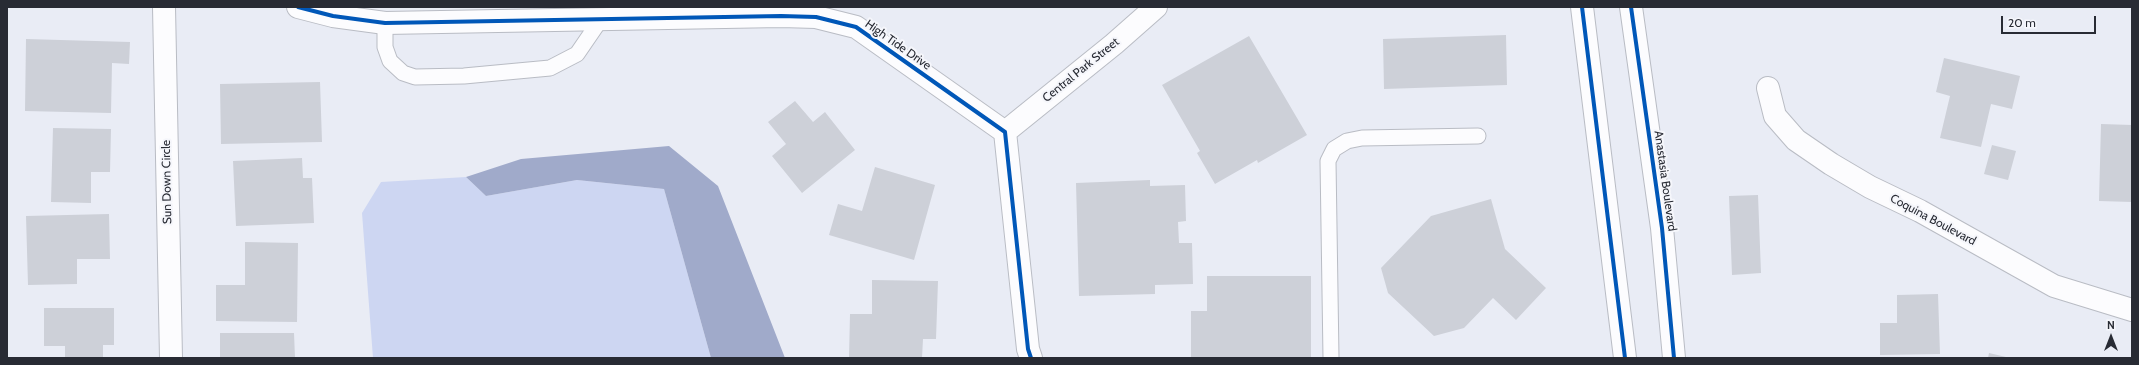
<!DOCTYPE html>
<html>
<head>
<meta charset="utf-8">
<style>
	body { margin:0 }
	#map { position:relative; width:2139px; height:365px; overflow:hidden; background:#e9ecf5; font-family:Cabin,sans-serif }
	canvas { display:block }
	.frame { position:absolute; inset:0; border:8px solid #282b34; pointer-events:none }
	.north { position:absolute; left:2091px; top:317px; width:40px; height:40px; -webkit-text-stroke:3px #f5f6fb; paint-order:stroke; rotate:0deg; font-size:11px; font-weight:700; line-height:16px; text-align:center; color:#282b34 }
	.north::after { content:''; display:block; margin:auto; width:14px; height:18px; background:#282b34; clip-path:polygon(50% 0,100% 100%,50% 72%,0 100%) }
	.scale { position:absolute; left:2001px; top:16px; width:95px; height:18px; box-sizing:border-box; border:2px solid #282b34; border-top:0; padding-left:5px; font-size:12px; line-height:14px; white-space:nowrap; color:#282b34; -webkit-text-stroke:3px #f5f6fb; paint-order:stroke }
</style>
</head>
<body>
<div id="map">
<canvas width="2139" height="365"></canvas>
<div class="frame"></div>
<div class="north">N</div>
<div class="scale">20 m</div>
</div>
<script>
const c = document.querySelector('canvas').getContext('2d');
c.lineJoin = 'round';
function fill(path, color) {
  c.fillStyle = color;
  c.fill(path, 'evenodd');
}
function shape(rows) {
  const path = new Path2D();
  for (const r of rows) {
    path.moveTo(r[0], r[1]);
    for (let i = 2; i < r.length; i += 2) path.lineTo(r[i], r[i + 1]);
  }
  return path;
}
function stroke(path, color, width, dash) {
  c.strokeStyle = color;
  c.lineWidth = width;
  c.lineCap = dash ? 'butt' : 'round';
  c.setLineDash(dash || []);
  c.stroke(path);
}
function write(font, color, halo, rows, align = 'center') {
  c.font = font + ' Cabin,sans-serif';
  c.lineWidth = 4;
  c.setLineDash([]);
  c.textBaseline = 'middle';
  c.strokeStyle = halo;
  c.fillStyle = color;
  for (const [text, x, y, turn = 0] of rows) {
    c.save();
    c.translate(x, y);
    c.rotate((+turn || 0) * Math.PI / 180);
    c.textAlign = isNaN(turn) ? turn : align;
    if (halo) c.strokeText(text, 0, 0);
    c.fillText(text, 0, 0);
    c.restore();
  }
}
fill(shape([
	[466,177,486,196,577,180,664,189,711,358,373,358,362,213,381,182]
]), '#cdd6f2');
fill(shape([
	[669,146,718,186,785,358,711,358,664,189,577,180,486,196,466,177,521,159]
]), '#a0aaca');
fill(shape([
	[1506,35,1507,85,1384,89,1383,39],
	[1249,36,1307,135,1258,163,1257,160,1215,184,1197,153,1200,151,1162,85],
	[26,39,130,42,129,64,112,63,111,113,25,111],
	[1944,58,2020,76,2012,109,1991,104,1981,147,1940,138,1950,96,1936,92],
	[320,82,322,142,221,144,220,84],
	[795,101,813,122,825,112,855,150,802,193,772,156,786,144,768,122],
	[2101,124,2132,125,2132,202,2099,201],
	[53,128,111,129,110,172,91,172,91,203,51,202],
	[1992,145,2016,151,2008,180,1984,174],
	[302,158,303,178,312,178,314,223,236,226,233,161],
	[875,167,935,185,914,260,829,235,838,204,862,211],
	[1150,180,1150,186,1185,185,1186,221,1178,222,1179,243,1192,243,1193,284,1155,285,1155,294,1079,296,1076,183],
	[1758,195,1761,273,1732,275,1729,196],
	[1491,199,1505,249,1546,288,1516,320,1493,298,1464,328,1434,336,1388,293,1381,268,1431,216],
	[109,214,110,259,77,259,77,284,28,285,26,216],
	[245,242,298,243,297,322,216,321,216,285,245,285],
	[1207,276,1311,276,1311,358,1191,358,1191,311,1207,311],
	[872,280,938,281,936,339,923,339,922,358,849,358,850,314,872,314],
	[1938,294,1940,354,1880,355,1880,323,1897,323,1897,295],
	[44,308,114,308,114,345,103,345,103,358,65,358,65,346,44,346],
	[220,333,294,333,295,358,220,358],
	[1989,353,2006,357,2006,358,1988,358]
]), '#cdd0d8');
const lane = shape([
	[385,23,385,47,390,61,403,73,415,77,464,76,550,68,577,54,601,19],
	[1331,358,1328,161,1334,149,1347,141,1362,138,1478,136]
]);
const street = shape([
	[164,7,171,358],
	[298,7,333,16,385,23,781,16,816,17,856,27,1005,132,1028,349,1031,358],
	[1768,88,1775,116,1796,140,1831,164,1870,187,1920,211,2054,286,2132,310],
	[1005,132,1114,44,1156,7]
]);
const primary = shape([
	[1582,7,1625,358],
	[1631,7,1662,228,1674,358]
]);
stroke(lane, '#b9bcc4', 17);
stroke(street, '#b9bcc4', 24);
stroke(primary, '#b9bcc4', 24);
stroke(lane, '#fcfcfe', 15);
stroke(street, '#fcfcfe', 22);
stroke(primary, '#fcfcfe', 22);
stroke(shape([
	[298,7,333,16,385,23,781,16,816,17,856,27,1005,132,1028,349,1031,358],
	[1582,7,1625,358],
	[1631,7,1662,228,1674,358]
]), '#0057b8', 4);
write('12px', '#282b34', '#f5f6fb', [
	["High Tide Drive",898,45,35],
	["Central Park Street",1081,70,-39],
	["Anastasia Boulevard",1665,181,82],
	["Sun Down Circle",167,182,-91],
	["Coquina Boulevard",1933,220,28]
]);
</script>
</body>
</html>
